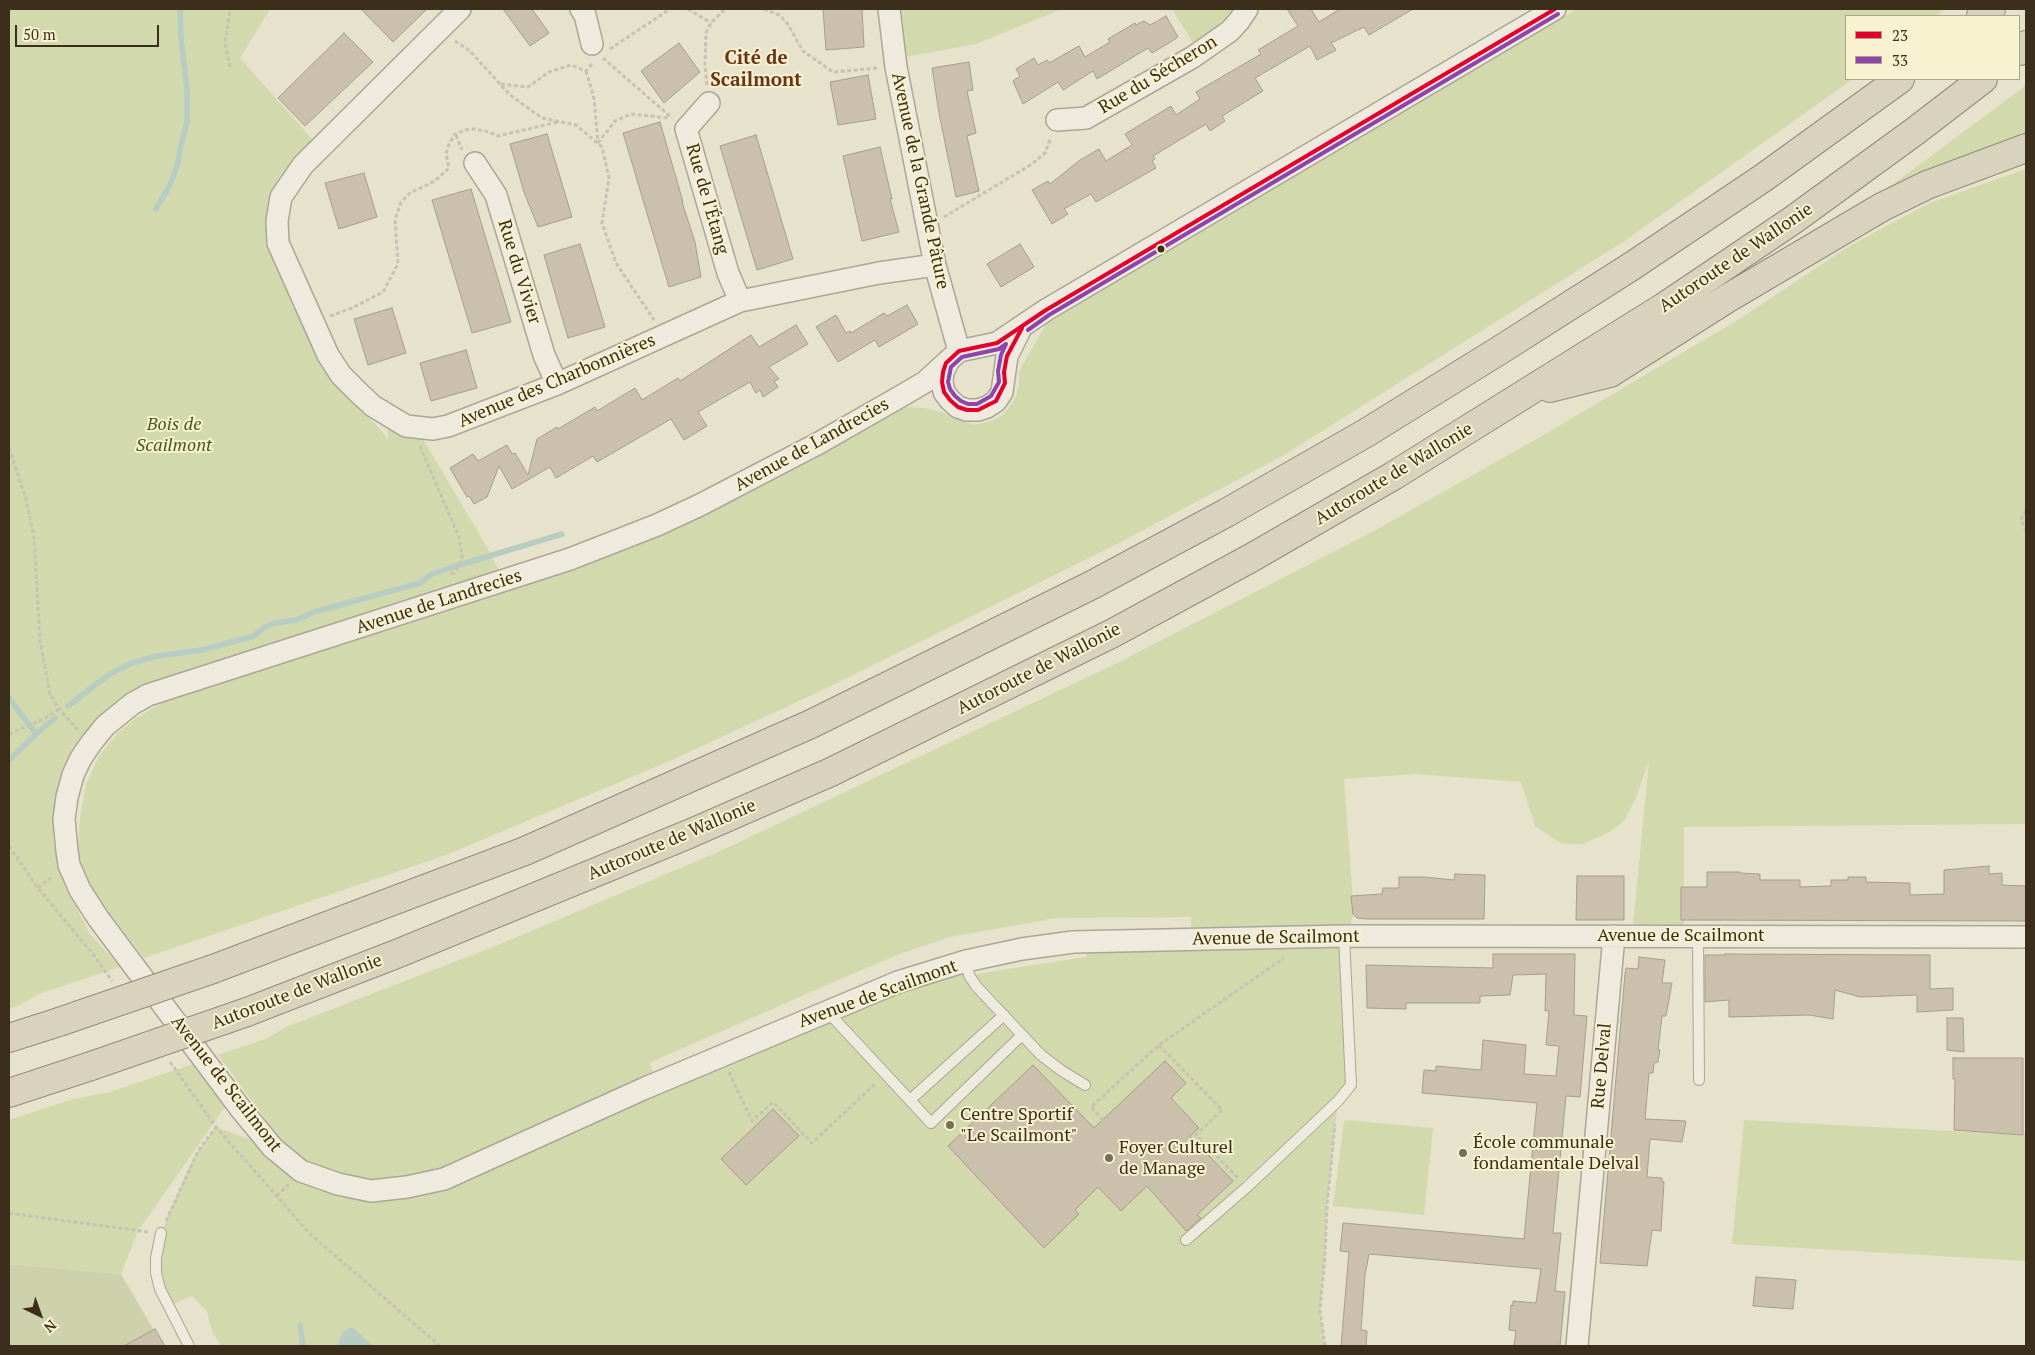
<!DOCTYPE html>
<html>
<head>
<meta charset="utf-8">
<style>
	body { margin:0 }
	#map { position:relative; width:2035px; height:1355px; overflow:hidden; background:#e7e2cb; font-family:"PT Serif",serif }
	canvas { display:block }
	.frame { position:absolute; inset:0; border:10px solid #3b2f1c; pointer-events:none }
	.legend { position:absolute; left:1845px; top:15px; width:175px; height:65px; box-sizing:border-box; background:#f8f2d0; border:1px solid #aca488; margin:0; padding:6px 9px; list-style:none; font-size:15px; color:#3b2f1c }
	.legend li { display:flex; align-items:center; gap:10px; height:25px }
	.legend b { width:25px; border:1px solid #aca488 }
	.north { position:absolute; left:15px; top:1290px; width:50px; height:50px; -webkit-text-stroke:4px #f8f2d0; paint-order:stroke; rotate:138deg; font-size:14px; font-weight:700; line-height:20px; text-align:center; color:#3b2f1c }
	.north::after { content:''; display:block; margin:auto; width:18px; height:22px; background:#3b2f1c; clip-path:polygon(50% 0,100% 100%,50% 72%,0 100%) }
	.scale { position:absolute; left:15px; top:25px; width:144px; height:22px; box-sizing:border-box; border:2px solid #3b2f1c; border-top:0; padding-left:6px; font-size:15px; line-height:18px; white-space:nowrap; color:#3b2f1c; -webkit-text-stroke:4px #f8f2d0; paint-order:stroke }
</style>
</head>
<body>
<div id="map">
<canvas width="2035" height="1355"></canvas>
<div class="frame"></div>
<ul class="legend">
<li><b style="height:6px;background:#e4002b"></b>23</li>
<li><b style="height:6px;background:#8e44ad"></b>33</li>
</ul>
<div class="north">N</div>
<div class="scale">50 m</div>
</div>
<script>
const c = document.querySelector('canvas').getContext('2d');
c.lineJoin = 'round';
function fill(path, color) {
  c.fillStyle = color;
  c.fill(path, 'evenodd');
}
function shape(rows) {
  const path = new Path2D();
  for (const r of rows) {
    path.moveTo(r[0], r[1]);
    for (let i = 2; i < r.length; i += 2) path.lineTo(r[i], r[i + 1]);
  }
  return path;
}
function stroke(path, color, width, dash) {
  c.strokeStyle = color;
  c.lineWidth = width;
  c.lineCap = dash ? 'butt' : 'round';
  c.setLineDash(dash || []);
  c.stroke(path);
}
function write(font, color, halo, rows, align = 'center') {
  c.font = font + ' "PT Serif",serif';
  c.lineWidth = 4;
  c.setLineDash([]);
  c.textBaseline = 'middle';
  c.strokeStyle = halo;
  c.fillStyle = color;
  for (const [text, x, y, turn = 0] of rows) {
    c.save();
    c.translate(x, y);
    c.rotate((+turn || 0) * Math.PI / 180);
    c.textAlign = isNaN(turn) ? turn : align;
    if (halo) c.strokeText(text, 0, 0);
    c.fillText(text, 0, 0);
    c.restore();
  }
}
fill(shape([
	[9,9,270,9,240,58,320,148,303,165,277,234,266,236,266,245,303,328,337,386,378,427,388,440,387,416,417,429,488,549,504,581,106,711,79,742,64,768,57,800,53,836,63,882,90,934,120,967,39,994,20,1005,9,1009],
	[889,9,1062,9,976,44,895,59],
	[1172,9,1242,9,1196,47],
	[1577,9,1945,9,1936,16,1846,16,1846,79,1853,79,1623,242,1284,455,1117,544,827,688,672,760,446,855,144,958,92,890,82,869,78,846,80,817,86,785,99,756,117,734,136,718,162,703,506,592,630,547,720,508,810,462,906,407,924,408,945,413,974,425,991,421,1003,415,1015,399,1019,385,1019,373,1021,368,1046,324],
	[2026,85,2026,140,1854,213,2020,90],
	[2026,169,2026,824,1684,827,1684,936,1632,936,1649,761,1635,800,1624,821,1608,833,1582,844,1562,844,1535,826,1521,782,1415,774,1344,779,1354,915,1344,936,1351,1075,1338,1101,1327,1206,1325,1255,1320,1310,1325,1346,221,1346,212,1331,207,1311,192,1296,167,1307,160,1289,161,1233,186,1174,198,1151,216,1127,271,1147,256,1128,267,1121,218,1055,268,1038,286,1027,493,947,716,853,1117,663,1374,531,1547,433,1741,318,1843,250,1886,226,1930,203],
	[1191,917,1191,939,1089,941,1086,957,970,975,966,961,658,1082,649,1063,850,975,900,954,950,937,1056,918],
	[196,1063,225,1107,138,1231,121,1274,9,1264,9,1120,70,1100,110,1092],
	[1346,1120,1433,1128,1424,1215,1333,1206,1344,1122],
	[1744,1120,2026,1135,2026,1261,1732,1244]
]), '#d2d9ac');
fill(shape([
	[9,1264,121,1274,163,1346,9,1346]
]), '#cdd2ac');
fill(shape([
	[349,1328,353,1328,373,1346,337,1346,342,1333]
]), '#b7ccc2');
stroke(shape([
	[156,209,170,185,178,163,180,149,187,122,187,90,181,37,180,9],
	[9,698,36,734,9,760],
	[68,706,108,675,132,663,157,656,202,650,254,636,265,627,275,623,297,620,314,612,420,583,430,575,453,567,562,534],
	[36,734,55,718],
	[300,1325,303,1346]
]), '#b7ccc2', 5.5);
const building = shape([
	[361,9,427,9,393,42,361,9],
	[503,9,532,9,549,33,530,46,503,9],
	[823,9,862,9,864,47,826,50,823,9],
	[1287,9,1311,9,1319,22,1340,9,1413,9,1369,35,1364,27,1331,43,1336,50,1317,60,1310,46,1255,78,1263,91,1222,116,1225,121,1210,131,1206,124,1153,156,1155,159,1152,161,1156,168,1096,202,1091,194,1064,209,1068,214,1052,224,1032,190,1048,181,1050,184,1080,160,1099,149,1106,161,1132,145,1125,134,1171,106,1176,115,1200,99,1196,92,1261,54,1258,50,1298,26,1287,9],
	[1166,16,1178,37,1169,43,1152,53,1148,48,1097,79,1093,71,1063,90,1058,82,1023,104,1013,81,1020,76,1016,69,1034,58,1038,65,1047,60,1049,63,1079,46,1085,57,1110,42,1108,39,1135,23,1136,25,1144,21,1150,25,1166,16],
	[344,33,373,62,305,126,278,98,344,33],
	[679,43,700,72,664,103,641,71,679,43],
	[969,62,973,90,967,91,976,133,967,136,979,191,956,197,939,113,932,68,969,62],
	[868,75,876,119,838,125,830,82,868,75],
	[660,122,683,202,682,202,695,242,701,277,669,287,623,133,660,122],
	[547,134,572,217,538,227,524,192,510,144,547,134],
	[756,135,793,259,757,270,720,146,756,135],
	[880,147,892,199,890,199,899,232,862,241,843,156,880,147],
	[364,173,377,217,339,229,325,183,364,173],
	[471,189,511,322,472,333,432,200,471,189],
	[580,244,605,327,568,338,544,255,580,244],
	[1020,244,1034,267,1001,287,987,264,1020,244],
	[907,305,918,324,879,347,875,340,838,362,816,327,836,315,846,333,850,331,851,333,884,313,887,316,907,305],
	[392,308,406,353,368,365,354,319,392,308],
	[796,325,808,344,769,367,779,379,774,381,778,387,763,397,760,390,756,393,750,382,698,412,707,426,684,440,671,419,597,462,593,456,556,478,550,467,512,489,499,466,487,497,474,504,469,496,467,497,450,468,473,454,478,461,507,445,512,454,515,453,528,475,537,439,557,427,558,429,595,407,597,411,635,388,642,400,678,378,680,381,751,335,759,347,796,325],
	[466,350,477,388,431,401,420,363,466,350],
	[1989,866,1989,874,2002,873,2002,885,2026,886,2026,921,1681,920,1681,887,1707,887,1707,872,1740,872,1740,873,1760,874,1760,880,1800,880,1800,887,1831,886,1831,880,1848,880,1848,877,1866,877,1866,882,1910,883,1910,895,1944,894,1944,870,1989,866],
	[1455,874,1485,875,1484,919,1366,919,1357,918,1353,914,1351,896,1382,894,1383,888,1399,888,1399,877,1424,877,1454,880,1455,874],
	[1577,876,1624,876,1624,920,1576,920,1577,876],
	[1493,954,1575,954,1574,1015,1587,1016,1580,1097,1566,1096,1553,1233,1561,1233,1555,1291,1565,1292,1560,1346,1514,1346,1516,1331,1509,1330,1511,1305,1513,1306,1513,1301,1536,1303,1541,1269,1369,1254,1365,1275,1361,1330,1367,1331,1366,1346,1341,1346,1349,1252,1340,1251,1343,1223,1524,1239,1537,1103,1422,1093,1424,1070,1436,1071,1436,1066,1481,1070,1483,1040,1526,1045,1524,1074,1556,1076,1559,1046,1546,1045,1549,1011,1545,1011,1546,974,1513,975,1510,995,1480,996,1480,1003,1406,1003,1406,1009,1367,1008,1366,965,1493,968,1493,954],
	[1725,954,1930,955,1930,989,1953,988,1953,1010,1917,1012,1917,995,1860,997,1835,990,1833,1019,1809,1015,1729,1017,1729,1000,1705,1002,1705,955,1725,955,1725,954],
	[1639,957,1665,960,1662,983,1672,983,1666,1016,1662,1016,1658,1050,1660,1050,1658,1062,1654,1063,1653,1073,1649,1073,1645,1119,1686,1121,1682,1142,1650,1139,1647,1177,1662,1178,1662,1181,1664,1182,1661,1231,1652,1230,1647,1266,1600,1263,1625,974,1626,968,1638,969,1639,957],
	[1947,1018,1963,1018,1964,1052,1947,1050,1947,1018],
	[1953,1058,2023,1058,2023,1135,1954,1130,1955,1079,1953,1079,1953,1058],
	[1165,1061,1186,1083,1171,1098,1199,1128,1190,1136,1233,1181,1197,1215,1201,1218,1186,1231,1147,1186,1121,1211,1098,1187,1075,1210,1079,1214,1044,1248,948,1146,1033,1065,1094,1128,1165,1061],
	[773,1109,799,1136,746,1185,721,1159,773,1109],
	[1756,1277,1796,1280,1793,1309,1753,1306,1756,1277],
	[155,1329,165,1346,124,1346,155,1329]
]);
fill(building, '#cac0ac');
stroke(building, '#a79d8a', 1);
const lane = shape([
	[1698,936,1699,1080],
	[966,961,969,975,976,986,1041,1055,1062,1071,1085,1085],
	[827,1011,931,1123,1022,1035],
	[910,1100,1004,1015],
	[161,1233,156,1258,156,1273,160,1289,189,1346],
	[1186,1240,1247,1187,1338,1101,1351,1085,1344,936]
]);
const street = shape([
	[460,9,303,165,281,197,277,221,278,243,328,355,341,375,360,394,373,406,406,426,433,429,448,426,557,384,740,301,879,273,935,265],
	[581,9,585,15,592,44],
	[889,9,896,67,935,265,959,351],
	[1555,9,1046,310,997,343,959,351,925,382,903,395,819,443,700,505,657,525,570,559,148,695,132,704,105,726,92,742,81,758,73,775,67,797,64,819,67,851,69,865,80,890,98,918,240,1108,273,1148,301,1171,338,1184,371,1191,407,1187,444,1179,643,1089,898,982,966,961,1022,949,1073,942,1344,936,2026,937],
	[709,103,686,129,728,273,740,301],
	[1057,120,1086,118,1193,57,1230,31,1239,21,1247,9],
	[475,163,496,195,544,355,557,384],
	[949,360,943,372,942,382,944,392,950,400,958,407,967,410,978,410,987,407,996,401,1002,392,1007,356,1021,328],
	[1577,1346,1614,936]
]);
const highway = shape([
	[1981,16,1991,9],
	[2019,51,2026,45],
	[1550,388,1610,373,1728,298,1882,207,1927,185,2026,148],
	[213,969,525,851,811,724,1092,585,1226,513,1366,433,1500,350,1632,266,1763,178,1900,79],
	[247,1012,399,953,689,834,831,772,1113,633,1251,558,1393,476,1664,307,1793,220,1914,132,1983,79],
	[9,1038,59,1022],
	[9,1093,91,1066]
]);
stroke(lane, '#aba695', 12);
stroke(street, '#aba695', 24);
stroke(highway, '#918b7b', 30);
stroke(shape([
	[688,9,711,23],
	[764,9,779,15,787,23,803,51,833,72,878,68],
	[455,41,470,51,510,95,542,118,576,125,602,147,609,178,602,223,616,263,654,320],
	[610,49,670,9],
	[603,58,672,118],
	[230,67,225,43,230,9],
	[586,71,594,98,598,143],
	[501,84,528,87,549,72,571,65,586,71,592,64],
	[707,85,705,66,706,33,711,23,725,9],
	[456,135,462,150],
	[598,143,615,121,631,114,669,118],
	[944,217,1032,164,1045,153,1051,137],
	[330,316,352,308,383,292,398,264,395,220,401,202,410,193,435,181,449,168,446,154,449,144,455,134,465,130,474,129,489,132,498,136,558,122],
	[420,446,459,537,462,557,458,567,451,575],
	[9,448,25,496,34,537,40,641,50,694,59,709,78,730],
	[2026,510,2021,519,2026,531],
	[9,734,44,719,59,709],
	[9,846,38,888,96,958,112,981],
	[38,888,53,876],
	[1159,1045,1222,1110,1196,1135,1238,1178],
	[170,1062,216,1127,310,1234,440,1346],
	[729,1072,752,1121,773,1102,812,1143,876,1083],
	[1103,1120,1091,1107,1159,1045,1284,958],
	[277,1196,289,1184],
	[9,1213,148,1232],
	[166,1221,198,1151,216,1127],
	[1325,1346,1320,1310,1325,1255,1327,1206,1335,1124]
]), '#c6c3b5', 3, [4, 2.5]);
stroke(lane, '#eeebde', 10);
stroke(street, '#eeebde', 21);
stroke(highway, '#d9d2bc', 28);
const highwayBridge = shape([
	[59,1022,213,969],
	[91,1066,247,1012]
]);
stroke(highwayBridge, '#918b7b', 30, []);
stroke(highwayBridge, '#d9d2bc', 28);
stroke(shape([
	[1022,328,1007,356,1004,372,1005,383,996,401,978,410,967,410,958,407,950,400,944,392,942,382,943,372,946,363,959,351,997,343,1046,310,1555,9]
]), '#e4002b', 4);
stroke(shape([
	[1028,330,1049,315,1558,14],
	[1006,344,1001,355,998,371,999,382,991,396,977,404,968,404,961,401,955,396,950,389,948,382,951,367,962,357,999,349,1006,344]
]), '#8e44ad', 4);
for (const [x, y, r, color] of [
	[1161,249,4.5,"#3b2f1c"],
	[950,1125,5,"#776e59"],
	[1463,1153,5,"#776e59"],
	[1109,1158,5,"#776e59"]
]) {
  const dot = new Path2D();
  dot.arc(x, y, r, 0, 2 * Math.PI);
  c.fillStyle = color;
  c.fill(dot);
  stroke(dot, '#f8f2d0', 2);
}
write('18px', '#3b2f1c', '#f8f2d0', [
	["Rue du Sécheron",1158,75,-31],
	["Avenue de la Grande Pâture",920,181,78],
	["Rue de l'Étang",707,199,74],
	["Autoroute de Wallonie",1736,258,-34],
	["Rue du Vivier",519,272,73],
	["Avenue des Charbonnières",557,381,-23],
	["Avenue de Landrecies",812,445,-29],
	["Autoroute de Wallonie",1394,474,-31],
	["Avenue de Landrecies",439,602,-18],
	["Autoroute de Wallonie",1039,669,-27],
	["Autoroute de Wallonie",672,840,-23],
	["Avenue de Scailmont",1681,936],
	["Avenue de Scailmont",1276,938,-1],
	["Autoroute de Wallonie",297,992,-21],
	["Avenue de Scailmont",878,994,-20],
	["Rue Delval",1602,1066,-85],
	["Avenue de Scailmont",226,1084,52]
]);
write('italic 18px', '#435920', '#f8f2d0', [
	["Bois de",174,425],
	["Scailmont",174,446]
]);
write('18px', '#3b2f1c', '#f8f2d0', [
	["Centre Sportif",960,1115],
	["\"Le Scailmont\"",960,1136],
	["École communale",1473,1143],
	["fondamentale Delval",1473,1164],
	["Foyer Culturel",1119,1148],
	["de Manage",1119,1169]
], 'left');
write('bold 19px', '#6b3417', '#f8f2d0', [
	["Cité de",756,59],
	["Scailmont",756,81]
]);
</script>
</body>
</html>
